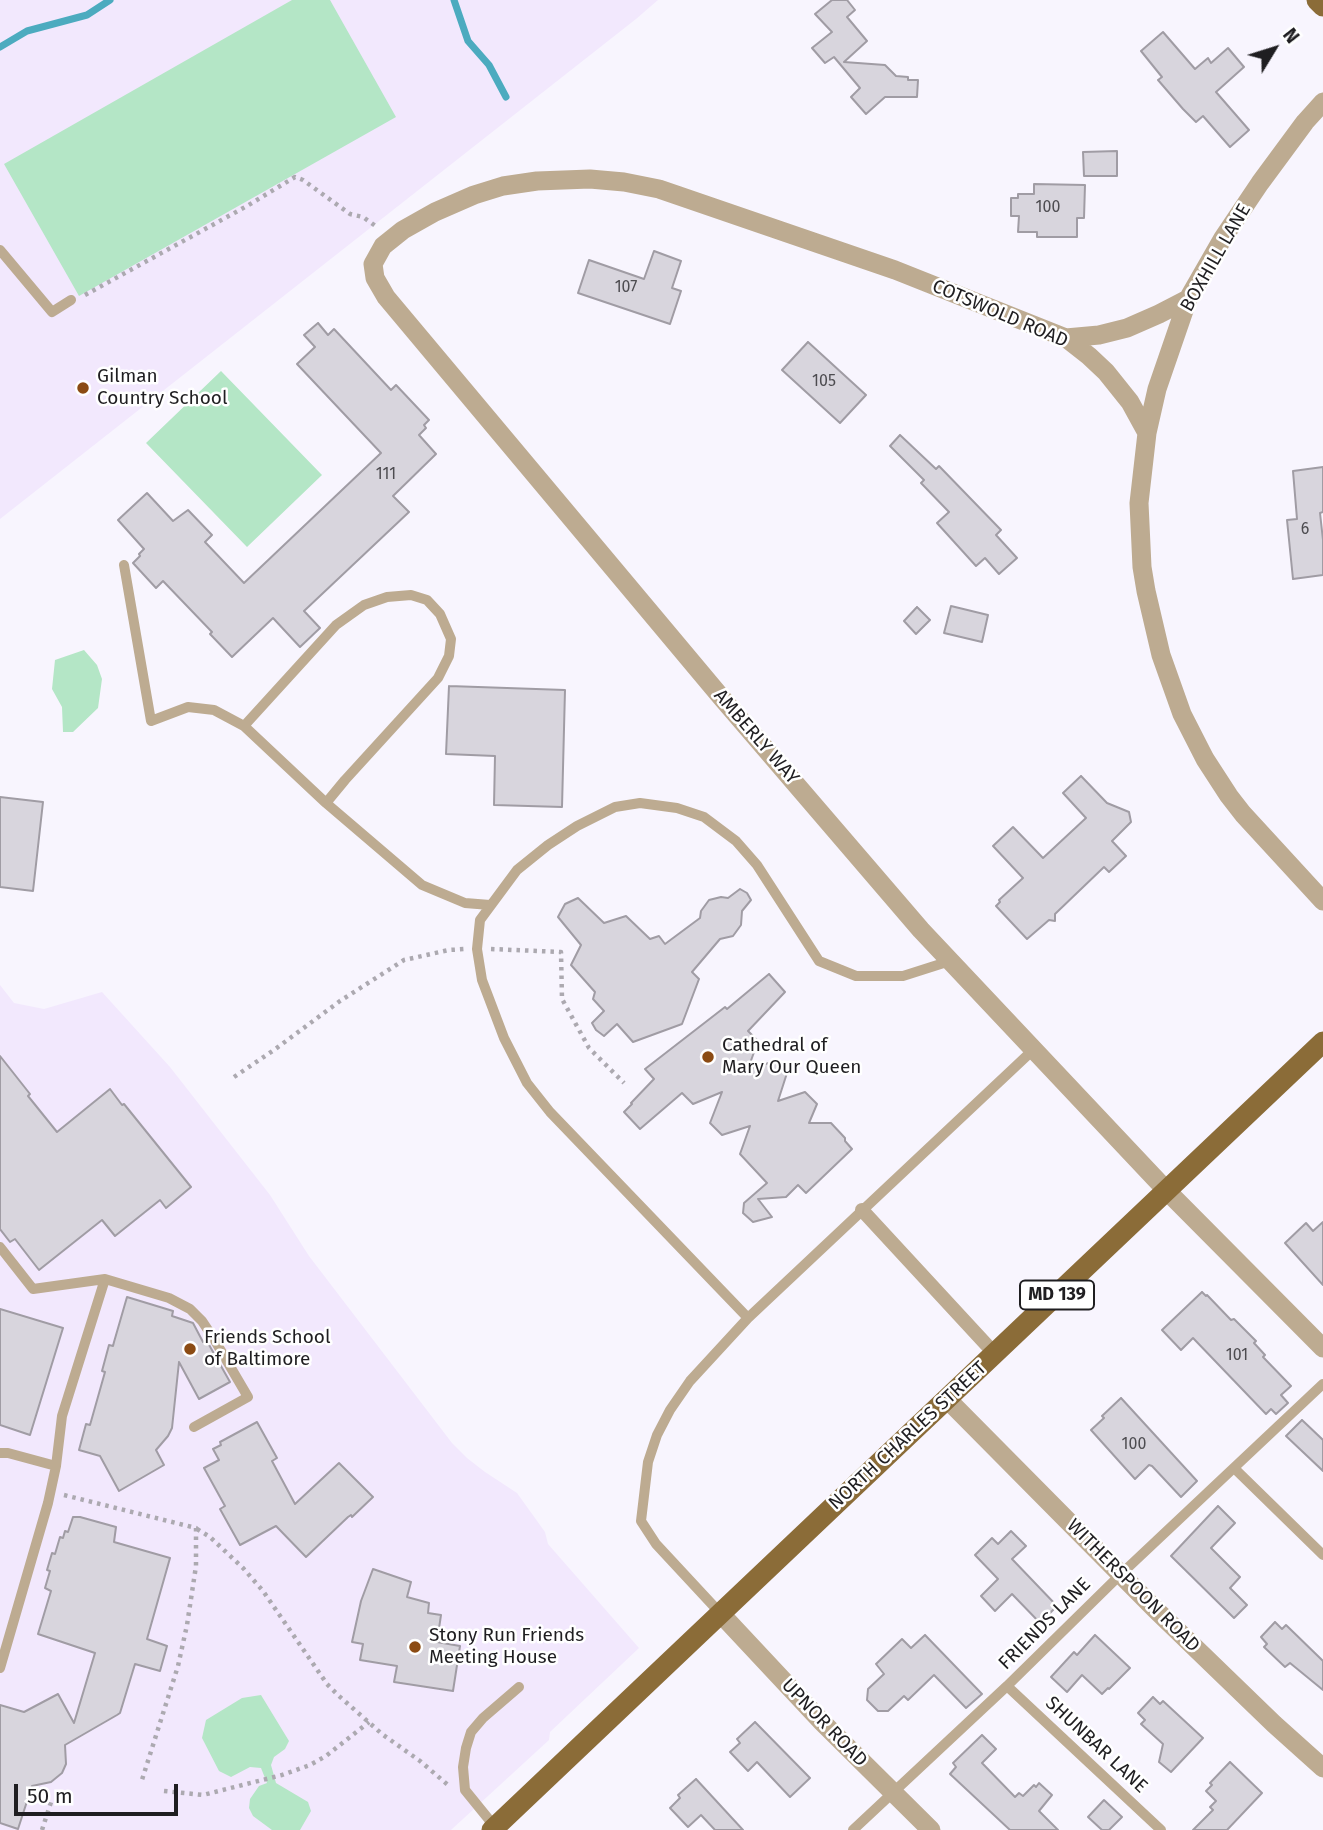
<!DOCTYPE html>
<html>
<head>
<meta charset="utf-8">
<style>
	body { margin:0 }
	#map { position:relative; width:1323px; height:1830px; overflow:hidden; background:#f8f5fe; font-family:"Fira Sans",sans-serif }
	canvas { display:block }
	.north { position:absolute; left:1239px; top:14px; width:70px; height:70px; -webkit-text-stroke:5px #fff; paint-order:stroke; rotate:52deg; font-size:19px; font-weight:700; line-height:28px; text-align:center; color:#1f1e21 }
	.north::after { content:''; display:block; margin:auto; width:24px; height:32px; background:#1f1e21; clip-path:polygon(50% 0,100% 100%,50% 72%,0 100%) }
	.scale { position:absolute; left:14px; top:1784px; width:164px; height:32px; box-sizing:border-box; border:4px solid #1f1e21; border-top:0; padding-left:9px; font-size:21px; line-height:24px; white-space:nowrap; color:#1f1e21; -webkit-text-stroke:5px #fff; paint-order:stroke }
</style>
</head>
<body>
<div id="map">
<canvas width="1323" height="1830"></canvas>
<div class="north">N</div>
<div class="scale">50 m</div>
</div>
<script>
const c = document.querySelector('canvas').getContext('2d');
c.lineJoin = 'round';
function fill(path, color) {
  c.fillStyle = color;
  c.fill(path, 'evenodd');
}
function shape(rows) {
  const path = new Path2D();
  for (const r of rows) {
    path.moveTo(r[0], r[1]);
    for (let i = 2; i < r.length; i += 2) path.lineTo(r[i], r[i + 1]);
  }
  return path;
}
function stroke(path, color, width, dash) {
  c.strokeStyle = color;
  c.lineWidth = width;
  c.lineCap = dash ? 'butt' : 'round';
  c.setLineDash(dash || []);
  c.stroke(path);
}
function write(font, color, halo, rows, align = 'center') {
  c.font = font + ' "Fira Sans",sans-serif';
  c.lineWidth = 5;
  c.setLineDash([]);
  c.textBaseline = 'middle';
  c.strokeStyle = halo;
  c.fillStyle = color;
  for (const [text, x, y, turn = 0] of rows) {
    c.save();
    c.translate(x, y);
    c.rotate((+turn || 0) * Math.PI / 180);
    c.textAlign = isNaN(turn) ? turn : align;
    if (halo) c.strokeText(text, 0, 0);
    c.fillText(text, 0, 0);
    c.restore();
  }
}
fill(shape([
	[0,0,658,0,636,19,0,519],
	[0,985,14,1003,44,1009,102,992,170,1067,270,1195,309,1256,452,1443,467,1458,485,1472,517,1493,545,1532,548,1544,639,1648,550,1732,549,1740,451,1830,0,1830]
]), '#f2e8fd');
fill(shape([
	[292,0,330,0,396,117,79,296,4,164],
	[221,371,322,475,247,547,146,443],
	[84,650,97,665,102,679,98,708,73,732,63,732,62,707,52,689,55,660],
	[261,1695,289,1741,285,1749,274,1757,271,1765,276,1783,308,1802,311,1811,300,1830,272,1830,253,1816,249,1808,250,1799,259,1786,267,1783,261,1768,250,1767,231,1777,219,1771,202,1738,206,1720,242,1698]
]), '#b4e6c6');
stroke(shape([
	[454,0,468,41,489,65,506,97],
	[0,47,27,31,87,15,110,0]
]), '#4cabbf', 7);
const building = shape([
	[832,0,847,0,855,10,847,17,867,41,844,62,885,65,896,76,908,77,908,80,918,80,917,97,885,97,866,114,851,97,860,88,834,57,825,63,812,48,832,32,815,14,832,0],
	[1163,32,1195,69,1208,58,1211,63,1228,48,1244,67,1216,92,1249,130,1230,147,1203,116,1196,122,1183,109,1158,80,1162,77,1141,51,1163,32],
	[1117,151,1117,176,1084,176,1083,152,1117,151],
	[1034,184,1085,185,1084,218,1077,218,1077,237,1037,237,1037,232,1018,232,1019,216,1011,216,1011,198,1018,198,1018,194,1034,194,1034,184],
	[654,251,681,261,672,288,681,291,670,324,578,293,589,260,644,279,654,251],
	[318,323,328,335,334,329,391,390,396,385,429,420,424,425,426,428,419,435,436,454,393,496,409,512,304,611,320,628,300,647,273,618,232,657,210,634,212,632,163,581,156,588,133,563,140,556,139,554,144,549,118,520,147,493,173,521,188,510,212,535,205,542,244,583,381,453,297,364,315,347,304,335,318,323],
	[808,342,866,395,840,423,782,370,808,342],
	[900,435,936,469,939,466,1001,530,996,535,1017,558,999,574,985,558,976,566,937,523,949,512,921,483,924,480,890,446,900,435],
	[1323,467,1323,512,1320,513,1323,540,1323,575,1293,579,1287,520,1297,519,1293,471,1323,467],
	[951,606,988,615,982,642,944,633,951,606],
	[917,607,930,620,916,634,904,621,917,607],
	[449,686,565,690,562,807,494,805,495,756,446,754,449,686],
	[1081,776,1107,803,1129,812,1131,822,1112,841,1126,856,1109,872,1104,867,1055,914,1055,921,1049,920,1027,939,996,906,1000,902,999,900,1023,878,993,846,1013,827,1043,858,1086,818,1063,793,1081,776],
	[0,797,43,802,33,891,0,887,0,797],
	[740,889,747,893,751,900,742,911,741,925,733,936,720,939,692,972,699,979,682,1024,633,1042,617,1024,604,1036,596,1030,592,1023,604,1011,593,999,595,992,571,965,581,945,558,917,565,904,578,898,604,923,626,916,650,939,659,936,665,944,700,918,701,911,709,900,721,897,728,898,740,889],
	[769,974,785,992,748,1031,758,1041,748,1069,776,1061,787,1073,778,1101,805,1092,817,1104,809,1123,831,1123,845,1138,845,1141,852,1149,806,1193,798,1185,786,1197,758,1199,772,1217,753,1222,743,1213,744,1203,767,1183,740,1154,750,1126,722,1135,710,1123,722,1092,693,1104,682,1093,640,1129,624,1112,632,1104,631,1103,654,1079,645,1069,725,1007,727,1009,769,974],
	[0,1056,30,1094,28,1096,57,1132,110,1089,122,1105,124,1104,191,1187,166,1208,160,1200,115,1236,102,1220,39,1270,15,1239,10,1242,0,1229,0,1056],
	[1323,1222,1323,1285,1285,1243,1306,1223,1313,1231,1323,1222],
	[1202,1292,1206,1296,1207,1295,1231,1320,1234,1319,1256,1341,1254,1343,1265,1355,1263,1357,1291,1386,1281,1395,1288,1403,1276,1414,1271,1409,1266,1414,1193,1338,1181,1350,1162,1330,1202,1292],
	[127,1297,173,1311,172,1316,193,1323,203,1342,206,1340,208,1343,230,1382,199,1399,179,1362,172,1428,168,1436,156,1450,164,1465,119,1491,100,1456,79,1450,86,1424,90,1425,105,1372,102,1371,109,1345,113,1346,114,1342,127,1297],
	[0,1309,63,1328,30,1435,0,1425,0,1309],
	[1121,1398,1197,1481,1181,1497,1152,1466,1149,1465,1135,1479,1091,1430,1104,1418,1102,1416,1121,1398],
	[1302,1420,1323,1440,1323,1471,1286,1436,1302,1420],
	[257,1422,277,1458,272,1461,295,1504,339,1463,373,1497,352,1517,351,1515,348,1517,306,1557,276,1526,240,1545,220,1509,225,1506,204,1468,219,1460,213,1449,221,1445,220,1442,257,1422],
	[1218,1506,1235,1523,1211,1548,1240,1577,1230,1588,1247,1605,1234,1618,1171,1556,1218,1506],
	[73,1517,80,1517,116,1527,114,1542,170,1558,147,1639,167,1646,160,1671,135,1664,120,1713,117,1715,65,1745,66,1764,62,1773,51,1782,32,1786,18,1829,0,1823,0,1705,24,1712,58,1694,74,1723,95,1653,38,1634,51,1591,45,1588,50,1571,47,1570,52,1553,55,1554,60,1537,63,1538,65,1531,68,1532,73,1517],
	[1011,1531,1026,1546,1012,1559,1057,1606,1040,1623,1012,1594,995,1611,981,1596,998,1579,975,1555,992,1538,998,1544,1011,1531],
	[373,1569,411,1582,407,1597,429,1603,428,1613,441,1615,437,1642,460,1646,453,1691,394,1682,397,1666,360,1660,363,1644,352,1642,361,1601,373,1569],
	[1275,1622,1282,1629,1286,1625,1323,1661,1323,1690,1290,1663,1285,1667,1264,1647,1267,1644,1261,1637,1275,1622],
	[925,1635,982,1694,966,1708,934,1675,908,1700,904,1696,888,1711,878,1711,867,1700,868,1689,884,1674,876,1664,902,1639,911,1648,925,1635],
	[1095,1635,1130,1668,1109,1689,1108,1688,1102,1694,1082,1675,1067,1692,1051,1677,1074,1652,1077,1655,1095,1635],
	[1153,1697,1160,1704,1163,1701,1203,1738,1171,1772,1159,1762,1163,1744,1141,1724,1145,1720,1138,1713,1153,1697],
	[755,1722,810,1778,790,1797,757,1762,748,1771,730,1752,740,1743,737,1739,755,1722],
	[982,1735,996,1749,982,1763,1015,1797,1019,1793,1023,1796,1034,1785,1036,1787,1039,1783,1052,1795,1039,1811,1058,1830,1010,1830,950,1774,956,1767,953,1763,982,1735],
	[1230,1762,1262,1793,1227,1830,1193,1830,1213,1810,1210,1807,1216,1801,1206,1791,1212,1785,1210,1783,1230,1762],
	[696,1779,743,1830,715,1830,701,1815,688,1827,670,1808,680,1798,678,1795,696,1779],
	[1104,1800,1122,1817,1109,1830,1102,1830,1088,1817,1104,1800]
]);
fill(building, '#d8d5dd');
stroke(building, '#a09ca4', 2);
stroke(shape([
	[85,295,247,206,295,177,303,180,350,214,363,217,377,227],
	[491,949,561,952,562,999,589,1048,624,1083],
	[234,1077,274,1050,340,1001,404,960,449,950,465,949],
	[64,1495,196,1528,196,1566,187,1625,178,1666,141,1783],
	[197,1529,210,1537,243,1568,263,1591,327,1684,339,1696,382,1734,420,1761,448,1785],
	[164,1791,203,1795,282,1775,310,1765,326,1756,369,1722],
	[42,1830,52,1799]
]), '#aca9b0', 4.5, [3.5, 5]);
stroke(shape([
	[0,250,52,312,71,300],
	[124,565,151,721,188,707,214,710,244,726,326,803,422,885,465,903,490,905],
	[244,726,336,625,364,605,387,597,411,595,427,600,440,614,451,639,449,656,438,678,345,780,326,803],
	[0,1247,33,1289,105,1279,62,1416,56,1466,48,1503,0,1668],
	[105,1279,169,1298,190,1309,202,1321,214,1339,248,1397,194,1427],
	[748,1318,550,1112,527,1083,504,1038,482,980,477,949,480,920,517,870,548,845,577,826,615,807,640,803,677,808,704,817,736,841,757,865,819,961,856,976,903,976,950,961],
	[0,1453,8,1453,56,1466],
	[1234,1468,1323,1555],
	[721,1614,656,1544,641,1521,648,1462,657,1435,670,1410,690,1381,748,1318,1033,1050],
	[1007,1686,1161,1830],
	[495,1827,465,1790,463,1767,466,1748,471,1732,483,1718,519,1687],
	[853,1830,1007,1686,1120,1575,1323,1384]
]), '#bdab91', 10);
stroke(shape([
	[862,1210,995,1354]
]), '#bdab91', 14);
stroke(shape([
	[1323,102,1305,122,1260,183,1223,238,1188,299,1157,389,1147,433,1139,503,1142,567,1146,591,1161,655,1182,714,1205,759,1229,796,1243,814,1323,901],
	[1066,338,1099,335,1127,328,1159,314,1188,299],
	[1147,433,1130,402,1106,372,1089,356,1066,338,895,270,659,189,624,182,590,179,537,181,503,186,474,195,435,212,403,230,383,246,373,264,375,278,386,297,721,697,921,930,1166,1190,1323,1348],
	[947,1399,1156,1610,1274,1724,1323,1768],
	[721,1614,822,1722,931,1830]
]), '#bdab91', 19);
stroke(shape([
	[1317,0,1323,6],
	[492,1830,1323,1042]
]), '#8b6c38', 21);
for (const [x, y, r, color] of [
	[83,388,7,"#8b4b13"],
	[708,1057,7,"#8b4b13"],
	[190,1349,7,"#8b4b13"],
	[415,1647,7,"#8b4b13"]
]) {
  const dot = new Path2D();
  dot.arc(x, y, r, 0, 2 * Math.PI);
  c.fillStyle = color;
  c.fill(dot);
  stroke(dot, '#fff', 2.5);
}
write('16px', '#4d4c50', null, [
	["100",1048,208],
	["107",626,288],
	["105",824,382],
	["111",386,475],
	["6",1305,530],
	["101",1237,1356],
	["100",1134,1445]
]);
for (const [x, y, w] of [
	[1057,1295,74]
]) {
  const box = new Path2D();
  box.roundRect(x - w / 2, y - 14.5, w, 29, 5);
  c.fillStyle = '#fff';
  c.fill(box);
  stroke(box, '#1f1e21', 2);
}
write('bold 18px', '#1f1e21', null, [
	["MD 139",1057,1295]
]);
write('19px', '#1f1e21', '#fff', [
	["BOXHILL LANE",1216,258,-60],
	["COTSWOLD ROAD",1000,314,23],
	["AMBERLY WAY",756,737,49],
	["NORTH CHARLES STREET",908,1436,-43],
	["WITHERSPOON ROAD",1133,1586,45],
	["FRIENDS LANE",1045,1624,-45],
	["UPNOR ROAD",824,1723,46],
	["SHUNBAR LANE",1096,1745,43]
]);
write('19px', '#1f1e21', '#fff', [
	["Gilman",97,377],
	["Country School",97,399],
	["Cathedral of",722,1046],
	["Mary Our Queen",722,1068],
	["Friends School",204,1338],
	["of Baltimore",204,1360],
	["Stony Run Friends",429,1636],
	["Meeting House",429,1658]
], 'left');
</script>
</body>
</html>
